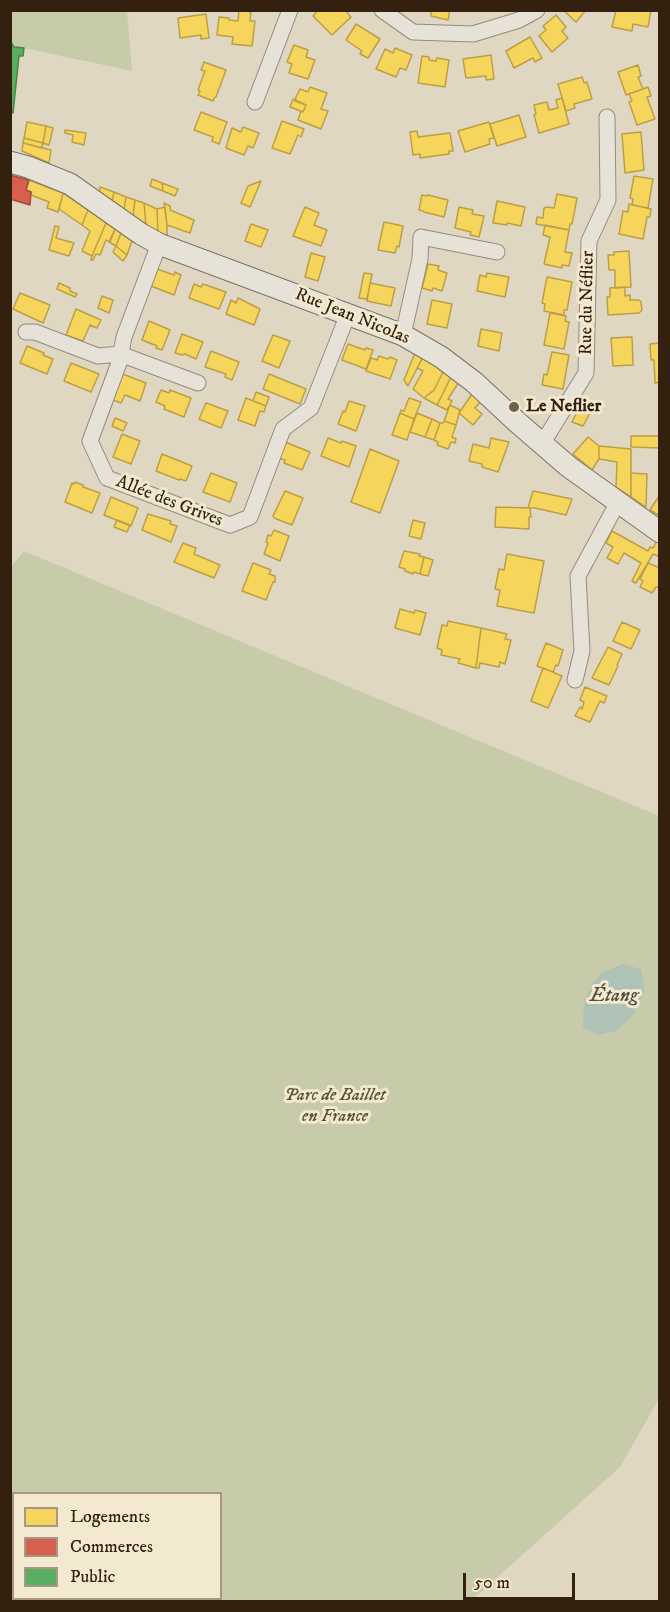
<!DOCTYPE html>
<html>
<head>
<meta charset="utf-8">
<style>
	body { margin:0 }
	#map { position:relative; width:670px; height:1612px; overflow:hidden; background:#e0d7c3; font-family:"IM FELL DW Pica",serif }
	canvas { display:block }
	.frame { position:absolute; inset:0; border:12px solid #33200e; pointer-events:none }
	.legend { position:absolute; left:12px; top:1492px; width:210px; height:108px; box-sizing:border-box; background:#f3e8d0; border:2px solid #a69882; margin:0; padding:8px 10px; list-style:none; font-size:18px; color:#33200e }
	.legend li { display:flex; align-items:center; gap:12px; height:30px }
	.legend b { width:30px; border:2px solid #a69882 }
	.scale { position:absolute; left:463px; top:1573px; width:112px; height:27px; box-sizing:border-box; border:3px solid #33200e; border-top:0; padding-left:8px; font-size:18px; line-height:21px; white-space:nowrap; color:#33200e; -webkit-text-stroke:4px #f3e8d0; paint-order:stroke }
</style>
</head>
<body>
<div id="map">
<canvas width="670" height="1612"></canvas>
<div class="frame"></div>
<ul class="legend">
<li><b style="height:16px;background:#f6d55c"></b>Logements</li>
<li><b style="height:16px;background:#d6604d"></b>Commerces</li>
<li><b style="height:16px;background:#5aae61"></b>Public</li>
</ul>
<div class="scale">50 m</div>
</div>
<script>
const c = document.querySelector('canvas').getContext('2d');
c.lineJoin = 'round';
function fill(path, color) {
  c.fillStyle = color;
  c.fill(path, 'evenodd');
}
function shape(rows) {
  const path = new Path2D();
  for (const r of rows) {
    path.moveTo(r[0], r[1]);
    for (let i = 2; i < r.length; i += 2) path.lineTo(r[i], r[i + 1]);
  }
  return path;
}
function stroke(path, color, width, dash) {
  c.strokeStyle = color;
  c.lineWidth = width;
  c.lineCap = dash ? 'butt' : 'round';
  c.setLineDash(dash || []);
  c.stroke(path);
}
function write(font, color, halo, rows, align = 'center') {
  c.font = font + ' "IM FELL DW Pica",serif';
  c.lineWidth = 6;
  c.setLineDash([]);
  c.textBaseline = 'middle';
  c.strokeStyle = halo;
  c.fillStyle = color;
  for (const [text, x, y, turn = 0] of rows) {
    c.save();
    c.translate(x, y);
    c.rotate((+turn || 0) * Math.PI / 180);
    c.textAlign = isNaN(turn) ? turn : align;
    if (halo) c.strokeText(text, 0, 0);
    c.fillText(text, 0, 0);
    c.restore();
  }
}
fill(shape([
	[10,11,127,11,132,71,24,48,14,47,11,40],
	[24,551,659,816,660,1397,620,1467,471,1601,11,1602,10,568],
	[14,1494,220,1494,220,1598,14,1598]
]), '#c7cba9');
fill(shape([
	[622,964,641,969,645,990,634,1014,616,1031,597,1035,583,1027,584,1003,592,984,602,973]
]), '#aec3b6');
const homes = shape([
	[239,10,251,12,250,21,255,21,252,46,232,44,233,37,217,35,219,17,229,18,229,20,238,21,239,10],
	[318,10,345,10,351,17,332,35,313,16,318,10],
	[428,10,450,10,448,20,431,16,431,11,428,10],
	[563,10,586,10,576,22,563,10],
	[616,10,651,10,648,27,633,24,632,31,612,27,616,10],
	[206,14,209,38,201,39,201,35,180,38,178,18,206,14],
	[556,15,566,27,562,31,568,38,552,52,539,36,546,30,543,26,556,15],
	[356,24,380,39,368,58,360,54,362,51,346,40,356,24],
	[530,37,542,58,535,62,533,58,514,68,506,51,530,37],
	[294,45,308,50,306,57,315,60,308,79,289,73,292,64,287,62,294,45],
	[395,48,412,55,406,70,400,68,396,77,376,69,385,49,393,53,395,48],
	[491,55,494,79,486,80,486,76,466,78,463,59,491,55],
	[422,56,429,57,429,60,436,61,437,58,449,60,445,87,418,83,422,56],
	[204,62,226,70,216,97,215,97,213,101,198,95,200,91,198,90,205,71,201,70,204,62],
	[638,65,641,76,638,77,643,89,626,95,618,72,638,65],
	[582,77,584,83,587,82,592,99,574,104,575,108,566,111,558,84,582,77],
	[310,87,327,93,321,109,328,111,321,129,298,120,301,111,303,112,306,105,295,101,296,97,300,89,308,92,310,87],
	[648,87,651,96,647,97,655,119,637,125,629,102,632,101,629,94,648,87],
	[562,98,569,124,539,133,534,115,536,114,534,105,547,102,549,110,558,108,556,100,562,98],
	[293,99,306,105,303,112,290,107,293,99],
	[201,112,227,122,219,144,212,141,213,137,194,130,201,112],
	[519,115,526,137,497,146,490,124,519,115],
	[282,121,304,129,301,137,298,135,290,154,272,148,282,121],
	[27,122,46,126,43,143,24,138,27,122],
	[489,122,494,138,489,139,490,144,465,152,458,131,489,122],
	[46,126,53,128,49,145,43,143,46,126],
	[243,127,259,133,253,148,248,146,244,155,226,148,232,128,241,132,243,127],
	[65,130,86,133,84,145,72,142,73,135,65,133,65,130],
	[417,131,418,137,450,133,453,151,449,151,449,154,420,158,420,154,413,155,410,132,417,131],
	[641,132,644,170,625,173,622,134,641,132],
	[24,138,43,143,42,148,23,143,24,138],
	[23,143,51,150,49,163,22,151,23,143],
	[634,176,653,179,648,208,632,205,633,199,630,198,634,176],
	[152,179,162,183,163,191,150,186,152,179],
	[29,180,63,193,58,212,47,208,49,202,31,195,31,192,26,190,29,180],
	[261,181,250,207,241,203,248,186,261,181],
	[162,183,178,189,175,196,163,191,162,183],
	[100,187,114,192,112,202,99,193,100,187],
	[114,192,126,197,124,210,112,202,114,192],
	[63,193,88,210,82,225,59,209,63,193],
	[557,194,577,198,572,224,570,224,569,230,536,224,537,217,543,218,544,208,547,207,554,208,557,194],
	[422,195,427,196,428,195,448,200,444,217,424,212,423,211,419,210,422,195],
	[126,197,135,200,133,217,124,210,126,197],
	[135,200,144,203,146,226,133,217,135,200],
	[497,201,525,207,521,226,507,223,507,225,493,223,497,201],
	[144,203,157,209,158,234,146,226,144,203],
	[164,203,170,206,170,210,194,220,190,233,167,225,164,203],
	[629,204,651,209,650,217,647,217,643,239,619,234,623,211,628,212,629,204],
	[165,207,167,225,167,238,158,234,157,209,165,207],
	[305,207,319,213,314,225,327,230,321,246,293,236,305,207],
	[459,207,473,210,472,214,484,216,479,237,470,235,471,232,455,228,459,207],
	[88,210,106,223,92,256,82,251,90,231,82,225,88,210],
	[384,222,403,226,399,247,397,246,395,253,378,250,384,222],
	[106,223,115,229,110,242,106,240,100,255,96,254,93,260,91,260,92,256,106,223],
	[251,224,268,230,261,247,245,241,251,224],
	[545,225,569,230,565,252,572,253,569,266,562,265,562,268,544,264,550,237,543,235,545,225],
	[55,226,59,227,56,238,74,243,69,256,49,250,55,226],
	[115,229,121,233,116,246,109,242,115,229],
	[121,233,132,241,127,255,116,246,121,233],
	[116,246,127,255,123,261,113,252,116,246],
	[629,251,631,287,615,288,615,270,609,270,608,255,614,255,614,252,629,251],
	[311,253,325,257,318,281,305,277,311,253],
	[428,264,439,266,438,270,447,273,442,291,433,288,432,291,422,288,428,264],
	[157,269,174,275,175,272,181,275,174,295,151,286,157,269],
	[364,273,372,274,367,299,359,298,364,273],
	[487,273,509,277,505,297,477,291,480,275,486,277,487,273],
	[547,277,572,282,567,310,564,310,564,315,544,311,545,304,542,303,547,277],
	[59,283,70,288,70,291,77,294,75,297,57,289,59,283],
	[370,283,395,288,391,306,367,301,370,283],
	[194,284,201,287,203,284,226,292,219,309,189,298,194,284],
	[625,287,625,296,630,295,630,300,639,300,641,302,642,310,639,313,608,315,607,297,610,297,610,288,625,287],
	[20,293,50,305,43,323,13,309,20,293],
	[102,296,113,300,109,313,98,308,102,296],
	[238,298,260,309,254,325,226,314,231,300,236,303,238,298],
	[432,300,452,304,447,328,427,324,432,300],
	[76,309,101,320,97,328,90,325,83,341,66,335,76,309],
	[550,313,566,316,565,321,569,322,564,349,544,345,550,313],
	[149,321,170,330,162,350,156,348,157,346,142,340,149,321],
	[481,329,502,333,499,351,478,346,481,329],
	[182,334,203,342,196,359,185,354,182,355,175,353,182,334],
	[273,335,290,341,279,368,262,361,273,335],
	[632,337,633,365,613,366,611,338,632,337],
	[660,343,660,382,655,383,654,360,651,360,650,344,660,343],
	[348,344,365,350,366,348,373,350,366,369,342,360,348,344],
	[27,346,44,353,43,355,53,359,47,374,20,363,27,346],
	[211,351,239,362,232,380,225,377,226,374,205,367,211,351],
	[552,352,569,355,563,389,542,385,544,374,547,375,552,352],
	[415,353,423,357,408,386,404,380,415,353],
	[379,356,388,359,390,357,397,360,390,379,366,371,371,358,377,360,379,356],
	[423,357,444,370,434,390,424,398,413,389,423,371,417,368,423,357],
	[71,363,99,374,91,392,64,381,71,363],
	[444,370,451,377,437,405,424,398,434,390,444,370],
	[120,373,146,383,140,401,125,395,121,403,111,399,120,373],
	[269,374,306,389,300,404,263,389,269,374],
	[451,377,459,382,448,399,452,401,447,410,437,405,451,377],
	[161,390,169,393,170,390,191,398,184,417,164,409,165,406,156,402,161,390],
	[256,392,269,397,266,406,253,401,256,392],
	[472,394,481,401,475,408,482,414,473,425,459,413,472,394],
	[246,398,266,406,264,412,260,411,255,426,238,420,246,398],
	[409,398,421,402,414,419,400,413,401,410,404,411,409,398],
	[349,401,365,406,356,431,338,424,343,411,345,412,349,401],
	[206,403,228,411,221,428,199,419,206,403],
	[450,405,460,410,456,425,444,421,450,405],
	[579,408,590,413,583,426,572,422,579,408],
	[400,413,414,419,407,440,392,435,400,413],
	[417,413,432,419,425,437,410,432,417,413],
	[115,418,127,423,123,431,112,426,115,418],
	[432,419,440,423,434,440,425,437,432,419],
	[444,421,456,425,452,437,456,439,455,443,451,442,448,449,437,445,438,442,434,440,440,423,443,423,444,421],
	[122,434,140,441,131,464,113,457,122,434],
	[631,436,660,436,660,448,631,447,631,436],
	[588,437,599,446,599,459,592,470,573,454,588,437],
	[328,438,341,443,342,441,356,446,349,467,321,456,328,438],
	[491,438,509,442,498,472,482,467,482,464,469,461,473,444,489,448,491,438],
	[285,442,310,452,302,470,284,463,285,460,278,458,285,442],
	[599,446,631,449,631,497,616,487,617,462,599,459,599,446],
	[370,449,399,461,380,513,351,502,370,449],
	[162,454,192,466,186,481,180,479,179,480,156,471,162,454],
	[211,473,237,483,230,502,203,492,211,473],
	[631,473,647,474,646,507,631,497,631,473],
	[75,482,83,485,83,487,100,493,92,513,65,502,72,483,74,484,75,482],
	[285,491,303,498,292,525,274,518,273,516,285,491],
	[533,491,572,499,566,515,535,508,528,508,533,491],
	[659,496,660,496,660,516,650,510,659,496],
	[111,497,138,508,131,526,104,515,111,497],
	[496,507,530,508,531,517,529,517,529,529,495,527,496,507],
	[148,514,171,521,170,524,177,526,171,542,142,530,148,514],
	[117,520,130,525,127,532,114,527,117,520],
	[413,520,425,523,421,539,409,536,413,520],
	[274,530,289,536,280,561,264,554,268,543,266,542,268,535,271,536,274,530],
	[612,531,648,551,650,547,653,548,658,539,660,540,660,557,653,554,636,583,632,581,641,563,624,553,618,564,607,558,613,547,606,543,612,531],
	[183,543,196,548,194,554,220,565,214,578,174,562,183,543],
	[404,551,420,554,419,556,424,557,420,574,414,572,413,574,405,571,405,569,399,567,404,551],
	[507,554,544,561,534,613,497,606,500,590,495,589,499,569,504,570,507,554],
	[424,557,433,560,428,576,420,574,424,557],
	[253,563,271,570,269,574,275,576,275,582,273,582,266,600,242,591,253,563],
	[648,563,660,568,660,588,656,587,652,593,640,587,643,581,640,579,648,563],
	[400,609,414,613,415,610,426,613,420,635,395,628,400,609],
	[448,621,481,628,476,668,458,663,460,659,441,655,442,650,437,648,442,625,447,626,448,621],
	[622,622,640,630,631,649,613,641,622,622],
	[481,628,507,634,505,639,511,640,505,664,500,662,499,667,480,663,479,668,476,668,481,628],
	[546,643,563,650,558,666,556,665,553,672,537,666,546,643],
	[608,647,622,654,617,665,618,666,609,685,592,678,608,647],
	[543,668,562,676,548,708,531,701,543,668],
	[585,687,607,696,604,703,600,701,590,722,575,716,580,707,582,709,584,702,580,700,585,687]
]);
fill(homes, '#f6d55c');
stroke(homes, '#bc9f45', 1.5);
const shops = shape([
	[10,175,29,180,26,190,31,192,30,205,10,199,10,175]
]);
fill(shops, '#d6604d');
stroke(shops, '#a54d3a', 1.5);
const public = shape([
	[10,40,14,47,24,48,23,56,19,56,13,113,10,112,10,40]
]);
fill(public, '#5aae61');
stroke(public, '#4e8348', 1.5);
const street = shape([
	[382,10,413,32,473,34,519,20,537,10],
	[255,102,290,10],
	[159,244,124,337,119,363,90,441,107,478,230,525,250,517,283,429,311,408,348,314],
	[26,332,35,332,98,356,120,354,198,383],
	[403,335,420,259,421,237,497,252],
	[542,444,586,373,589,241,608,200,607,117],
	[575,680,582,651,578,576,618,502]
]);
const secondary = shape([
	[10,162,28,167,70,184,141,234,159,244,403,335,441,357,474,382,517,422,569,467,660,532]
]);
stroke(street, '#938b7e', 17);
stroke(secondary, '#7a7266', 23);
stroke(street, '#e7e2d7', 15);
stroke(secondary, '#e7e2d7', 21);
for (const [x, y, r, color] of [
	[514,407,6,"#70604d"]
]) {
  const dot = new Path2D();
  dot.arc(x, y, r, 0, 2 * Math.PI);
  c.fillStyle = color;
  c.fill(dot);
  stroke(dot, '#f3e8d0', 2);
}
write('18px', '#33200e', '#f3e8d0', [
	["Rue du Néflier",588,303,-89],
	["Rue Jean Nicolas",352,317,22],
	["Allée des Grives",169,502,21]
]);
write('bold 18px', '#33200e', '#f3e8d0', [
	["Le Neflier",526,407]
], 'left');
write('italic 18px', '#595136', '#f3e8d0', [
	["Parc de Baillet",335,1096],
	["en France",335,1117]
]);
write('italic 20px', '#524e3f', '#f3e8d0', [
	["Étang",614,997]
]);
</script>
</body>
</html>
